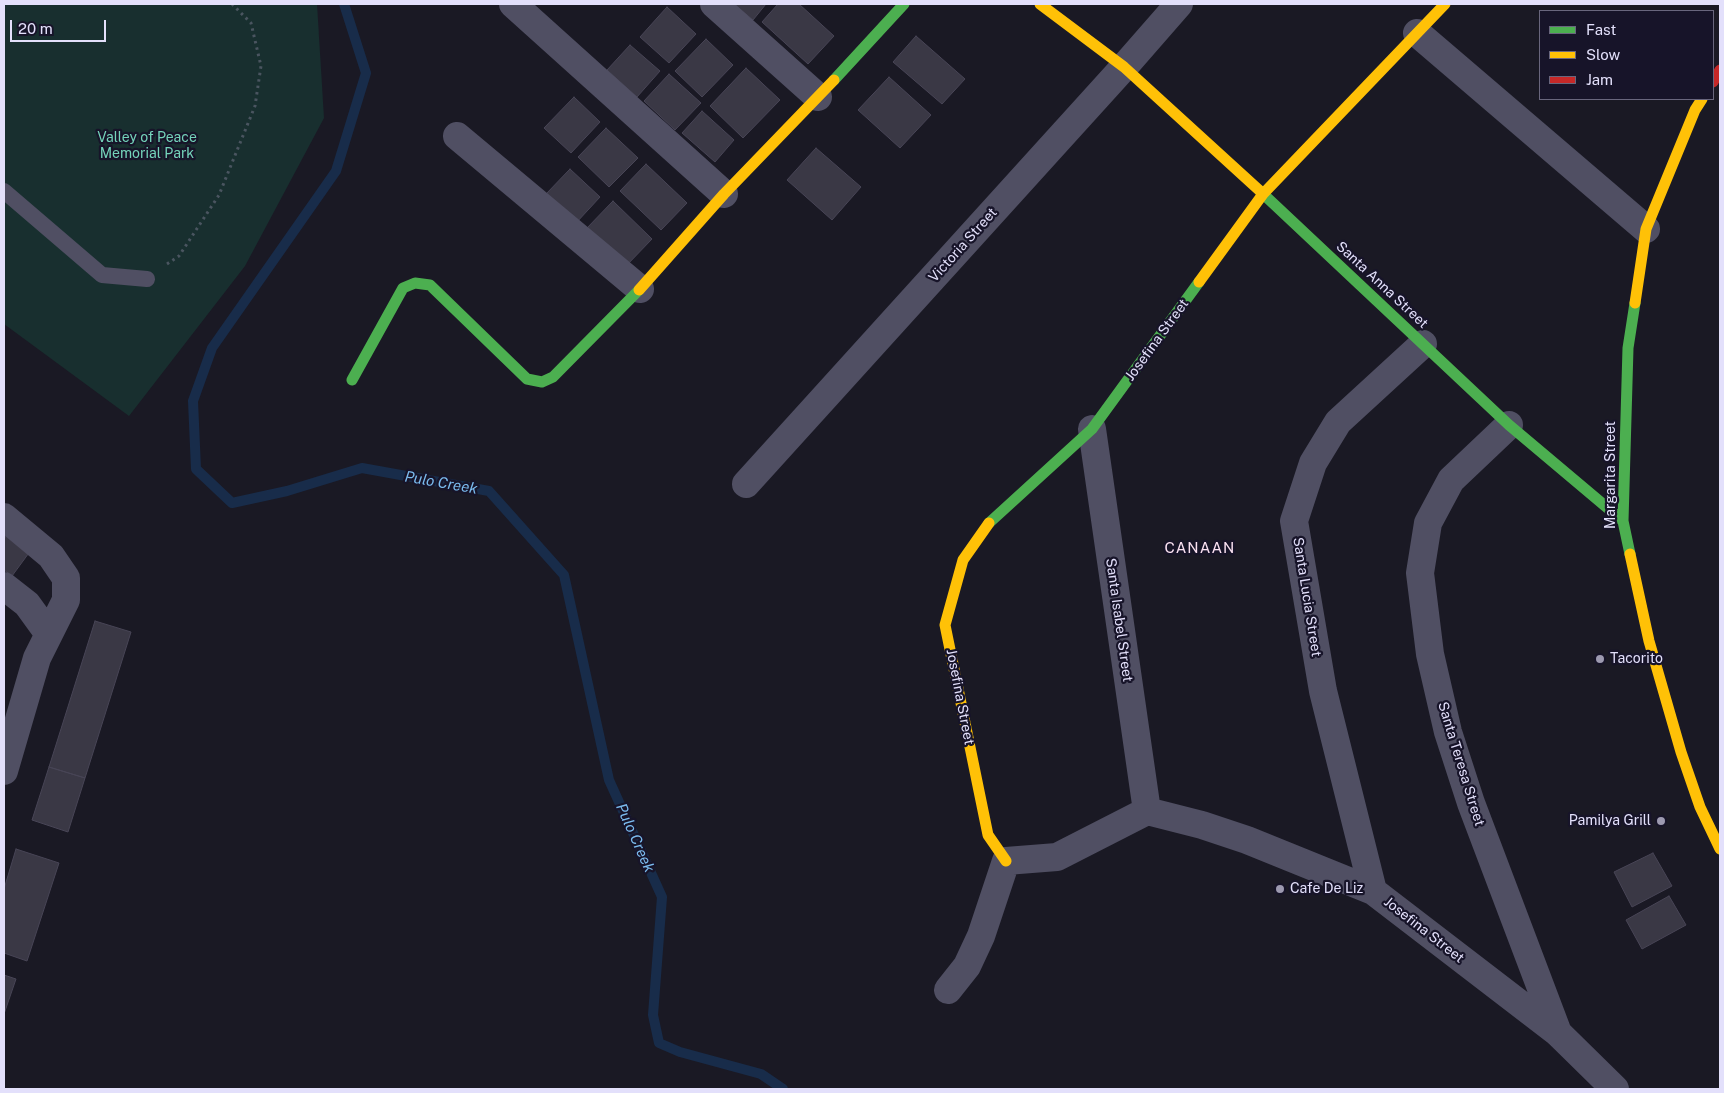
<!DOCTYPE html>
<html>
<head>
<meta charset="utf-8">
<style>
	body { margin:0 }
	#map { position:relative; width:1724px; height:1093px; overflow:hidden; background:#1a1924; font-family:"Public Sans",sans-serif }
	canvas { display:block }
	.frame { position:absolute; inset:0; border:5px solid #e3e0fb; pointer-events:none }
	.legend { position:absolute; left:1539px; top:10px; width:175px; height:90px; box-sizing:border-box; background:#171429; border:1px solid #69667d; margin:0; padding:6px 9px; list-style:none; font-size:15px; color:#e3e0fb }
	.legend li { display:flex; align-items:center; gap:10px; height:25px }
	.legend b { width:25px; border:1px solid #69667d }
	.scale { position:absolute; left:10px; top:20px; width:96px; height:22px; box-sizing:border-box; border:2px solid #e3e0fb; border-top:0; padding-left:6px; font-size:15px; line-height:18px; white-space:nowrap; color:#e3e0fb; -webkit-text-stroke:4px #171429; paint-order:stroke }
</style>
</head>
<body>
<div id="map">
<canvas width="1724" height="1093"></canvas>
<div class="frame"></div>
<ul class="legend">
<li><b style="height:6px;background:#4caf50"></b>Fast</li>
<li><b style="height:6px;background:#ffc107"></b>Slow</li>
<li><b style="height:6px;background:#c62828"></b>Jam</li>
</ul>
<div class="scale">20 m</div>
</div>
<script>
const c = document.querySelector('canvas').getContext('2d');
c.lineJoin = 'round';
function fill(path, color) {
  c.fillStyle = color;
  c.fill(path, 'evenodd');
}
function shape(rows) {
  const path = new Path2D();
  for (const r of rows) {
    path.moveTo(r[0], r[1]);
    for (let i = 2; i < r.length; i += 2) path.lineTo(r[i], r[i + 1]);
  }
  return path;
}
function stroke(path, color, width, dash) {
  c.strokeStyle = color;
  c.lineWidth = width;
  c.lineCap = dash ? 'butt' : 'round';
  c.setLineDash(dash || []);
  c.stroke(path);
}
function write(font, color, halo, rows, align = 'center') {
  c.font = font + ' "Public Sans",sans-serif';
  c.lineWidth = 4.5;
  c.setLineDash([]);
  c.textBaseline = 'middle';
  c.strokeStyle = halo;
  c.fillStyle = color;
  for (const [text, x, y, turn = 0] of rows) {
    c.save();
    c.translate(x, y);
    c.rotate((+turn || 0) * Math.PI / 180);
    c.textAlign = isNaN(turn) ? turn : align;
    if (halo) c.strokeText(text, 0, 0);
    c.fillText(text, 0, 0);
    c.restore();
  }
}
fill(shape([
	[4,4,317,4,324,118,245,266,129,416,4,324]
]), '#182f2f');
stroke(shape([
	[344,4,366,73,336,171,212,348,193,401,196,469,232,503,287,491,362,468,489,491,564,575,609,780,662,897,653,1015,659,1043,680,1052,761,1074,783,1089]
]), '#182c4a', 10);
const building = shape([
	[734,4,766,4,753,20,734,4],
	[778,4,799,4,834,36,808,64,762,22,778,4],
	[667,7,696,34,669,63,640,37,667,7],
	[916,36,965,79,942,104,893,62,916,36],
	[706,39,733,65,702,97,675,71,706,39],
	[630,45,660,71,637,97,607,70,630,45],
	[746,68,780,100,743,138,710,106,746,68],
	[669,74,701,103,675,130,644,101,669,74],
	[889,77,931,115,900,148,858,110,889,77],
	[574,97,600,122,571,153,544,128,574,97],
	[702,111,734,140,715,162,682,133,702,111],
	[606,128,638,158,609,187,578,157,606,128],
	[816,148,861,187,832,220,787,180,816,148],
	[646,164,687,203,661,230,620,191,646,164],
	[570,169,600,197,576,223,546,194,570,169],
	[613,201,652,239,625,267,586,229,613,201],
	[11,529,34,546,12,576,4,570,4,539,11,529],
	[95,621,131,632,85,778,49,767,95,621],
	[49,767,85,778,68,832,32,820,49,767],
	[16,849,59,863,27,961,4,953,4,889,16,849],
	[1653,853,1672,886,1632,907,1614,872,1653,853],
	[1669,896,1686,925,1642,949,1626,920,1669,896],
	[4,975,16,979,4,1014,4,975]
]);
fill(building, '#3a3845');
stroke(building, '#484556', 1);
stroke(shape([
	[167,264,179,256,219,195,255,106,261,66,251,23,232,4]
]), '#4a5560', 3, [2.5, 4]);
stroke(shape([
	[4,191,102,275,147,279]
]), '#504f63', 16);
stroke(shape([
	[513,4,724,194],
	[714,4,818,97],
	[1417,33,1646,229],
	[457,136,640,289],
	[1509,425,1451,480,1428,523,1420,573,1430,654,1448,732,1471,803,1558,1033],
	[1092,429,1147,811],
	[746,484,1124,67,1179,4],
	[4,517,51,556,66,578,66,600,37,658,4,771],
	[4,586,27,604,48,633],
	[1373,891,1323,691,1294,521,1313,463,1338,422,1423,344],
	[948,990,967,966,981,936,1006,861,1057,857,1147,811,1202,825,1247,840,1373,891,1558,1033,1615,1089]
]), '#504f63', 28);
stroke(shape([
	[834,80,904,4],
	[1260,191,1509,425,1623,521],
	[352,380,403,288,415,283,430,285,527,379,542,382,553,377,639,290],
	[989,523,1092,429,1199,282],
	[1630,554,1623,521,1628,348,1635,303]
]), '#4caf50', 11);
stroke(shape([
	[1040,4,1124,67,1260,191],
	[1199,282,1263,194,1445,4],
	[639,290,724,194,834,80],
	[1635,303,1646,229,1695,110,1702,99],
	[989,523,963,560,945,625,988,835,1006,861],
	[1630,554,1649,641,1681,752,1700,807,1720,849]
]), '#ffc107', 11);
stroke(shape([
	[1713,82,1720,70]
]), '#c62828', 11);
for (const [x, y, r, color] of [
	[1600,659,5,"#9d9ab0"],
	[1661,821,5,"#9d9ab0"],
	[1280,889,5,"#9d9ab0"]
]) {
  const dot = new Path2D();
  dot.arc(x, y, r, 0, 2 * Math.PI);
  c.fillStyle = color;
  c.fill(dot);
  stroke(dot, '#171429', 2);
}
write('14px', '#74d3ba', '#171429', [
	["Valley of Peace",147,138],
	["Memorial Park",147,154]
]);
write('14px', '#e3e0fb', '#171429', [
	["Victoria Street",963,245,-48],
	["Santa Anna Street",1382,285,43],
	["Josefina Street",1157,340,-54],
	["Margarita Street",1611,475,-90],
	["Santa Lucia Street",1307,597,81],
	["Santa Isabel Street",1119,620,82],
	["Josefina Street",960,697,79],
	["Santa Teresa Street",1461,764,73],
	["Josefina Street",1424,930,38]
]);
write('14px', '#e3e0fb', '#171429', [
	["Tacorito",1610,659],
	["Pamilya Grill",1651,821,"right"],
	["Cafe De Liz",1290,889]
], 'left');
write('italic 15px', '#7bbbee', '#171429', [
	["Pulo Creek",441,483,10],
	["Pulo Creek",635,838,66]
]);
c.letterSpacing = '1px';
write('15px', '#fbe2f2', '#171429', [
	["CANAAN",1200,548]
]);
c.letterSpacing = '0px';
</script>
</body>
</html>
